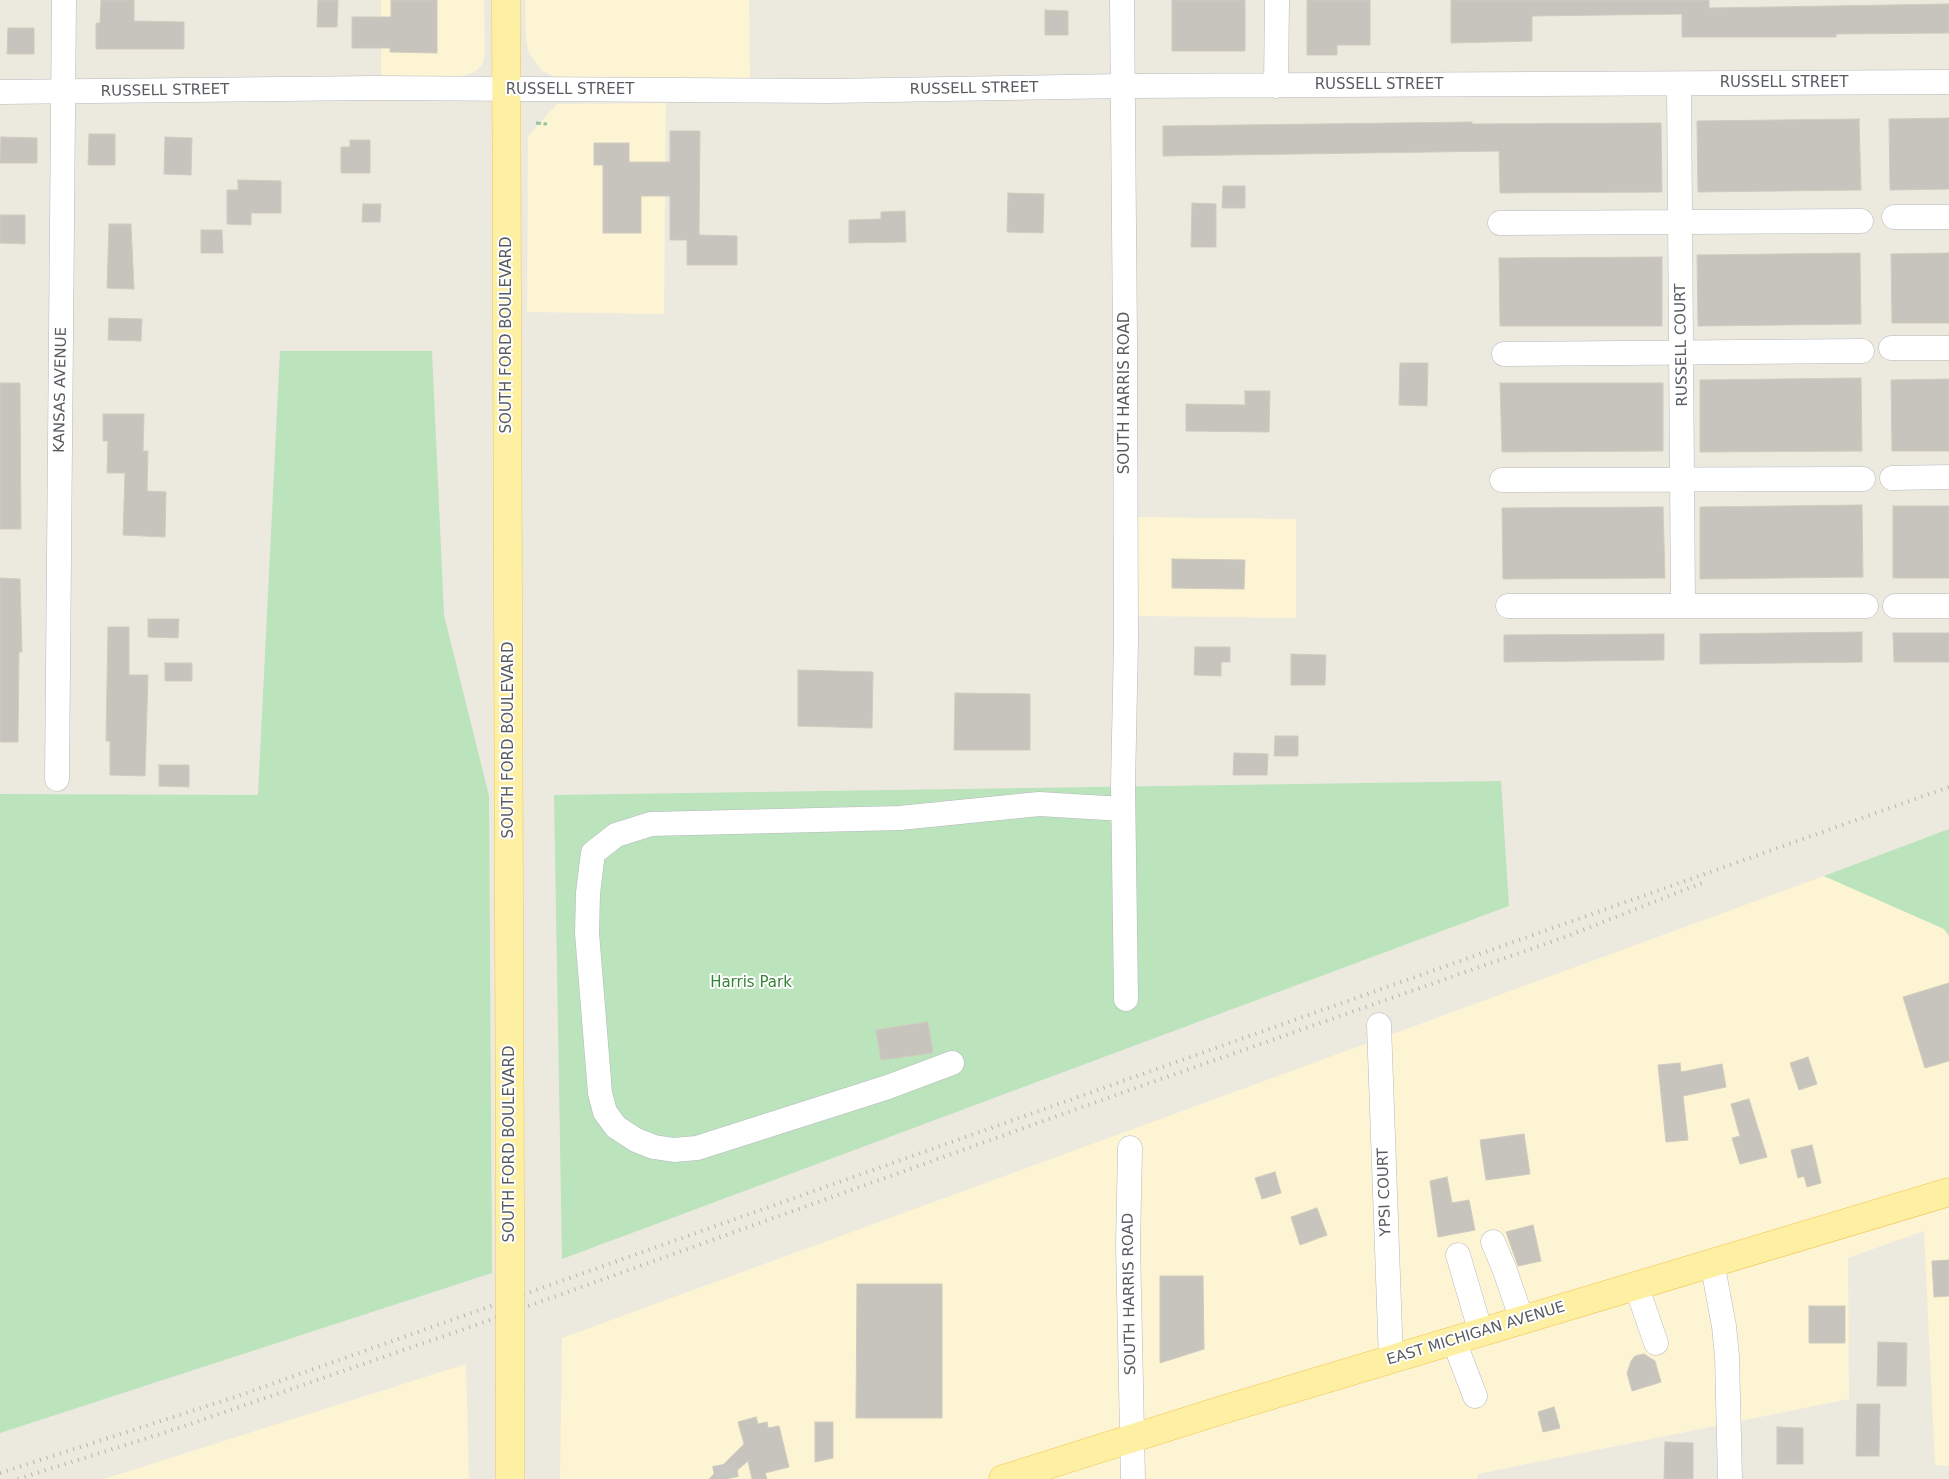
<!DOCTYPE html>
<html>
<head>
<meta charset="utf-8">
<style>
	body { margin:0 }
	canvas { display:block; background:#ece9df }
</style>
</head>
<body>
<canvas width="1949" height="1479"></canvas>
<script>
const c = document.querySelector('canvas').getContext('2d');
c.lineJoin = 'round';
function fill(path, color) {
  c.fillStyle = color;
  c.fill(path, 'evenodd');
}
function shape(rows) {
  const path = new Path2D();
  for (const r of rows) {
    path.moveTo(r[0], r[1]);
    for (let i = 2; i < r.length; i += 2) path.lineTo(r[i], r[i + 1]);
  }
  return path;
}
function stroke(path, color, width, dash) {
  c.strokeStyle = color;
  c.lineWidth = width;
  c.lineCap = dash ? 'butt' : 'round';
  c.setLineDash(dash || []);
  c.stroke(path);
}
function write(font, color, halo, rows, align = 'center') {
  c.font = font + ' "DejaVu Sans",sans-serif';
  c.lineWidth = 4;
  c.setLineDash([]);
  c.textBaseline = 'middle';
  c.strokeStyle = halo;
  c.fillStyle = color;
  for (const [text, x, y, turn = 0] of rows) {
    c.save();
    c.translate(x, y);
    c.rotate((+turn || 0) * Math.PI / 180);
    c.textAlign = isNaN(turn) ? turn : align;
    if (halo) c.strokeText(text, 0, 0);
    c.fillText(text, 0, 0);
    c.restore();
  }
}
fill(shape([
	[381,0,484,0,485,53,482,65,476,71,461,77,381,77],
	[525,0,749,0,750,79,559,79,541,70,529,53,526,40],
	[666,103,664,314,527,312,528,136,557,104],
	[1136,517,1296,519,1296,618,1138,616],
	[1824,876,1944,929,1949,936,1949,1466,1935,1465,1924,1231,1848,1258,1849,1399,1478,1474,1477,1479,560,1479,562,1338],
	[466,1364,469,1479,104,1479]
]), '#fdf4d3');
fill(shape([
	[280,351,432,351,444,615,489,796,492,1273,0,1433,0,794,258,795],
	[1501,781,1509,906,562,1259,554,795],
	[1949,829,1949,936,1944,929,1824,876]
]), '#bbe4bc');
const building = shape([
	[101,0,134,0,134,21,184,22,184,49,96,49,96,23,100,23,101,0],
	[318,0,338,0,337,27,317,27,318,0],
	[391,0,437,0,437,53,390,52,390,48,352,48,352,17,391,17,391,0],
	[1172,0,1245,0,1245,51,1172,51,1172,0],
	[1307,0,1370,0,1370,45,1337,45,1337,55,1307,55,1307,0],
	[1451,0,1709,0,1709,8,1949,4,1949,33,1836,34,1836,37,1682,37,1682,14,1532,16,1532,41,1451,43,1451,0],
	[1045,10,1068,11,1068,35,1045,35,1045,10],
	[8,28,34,28,34,54,7,54,8,28],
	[1949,118,1949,189,1890,190,1889,119,1949,118],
	[1859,119,1861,190,1698,192,1697,121,1859,119],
	[1472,122,1472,124,1661,123,1662,192,1500,193,1499,151,1163,156,1163,126,1472,122],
	[670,131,700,131,699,235,737,236,737,265,687,265,687,240,670,240,670,196,641,196,641,233,603,233,603,165,594,165,594,143,629,143,629,162,670,162,670,131],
	[89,134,115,134,115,165,88,165,89,134],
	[1,137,37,138,37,163,0,163,1,137],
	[165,137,192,138,191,175,164,174,165,137],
	[350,140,370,140,370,173,341,173,341,147,350,147,350,140],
	[238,180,281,181,281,213,251,213,251,225,227,224,227,190,238,190,238,180],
	[1223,186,1245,186,1245,208,1222,208,1223,186],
	[1008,193,1044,194,1043,233,1007,232,1008,193],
	[1192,203,1216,204,1216,247,1191,247,1192,203],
	[363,204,381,204,380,222,362,222,363,204],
	[905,211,906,242,849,243,849,220,881,219,881,212,905,211],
	[0,215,25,215,25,244,0,243,0,215],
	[109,224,131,224,134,289,107,288,109,224],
	[201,230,222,230,223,253,201,253,201,230],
	[1860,253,1861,324,1698,326,1697,255,1860,253],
	[1949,253,1949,323,1892,323,1891,254,1949,253],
	[1662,257,1662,326,1500,326,1499,258,1662,257],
	[109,318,142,319,141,341,108,340,109,318],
	[1400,363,1428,363,1427,406,1399,405,1400,363],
	[1861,378,1862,451,1700,452,1700,380,1861,378],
	[1949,379,1949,451,1892,451,1891,380,1949,379],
	[0,383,20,383,21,529,0,529,0,383],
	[1500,383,1663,383,1663,451,1502,452,1500,383],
	[1245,391,1270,391,1269,432,1186,431,1186,404,1245,405,1245,391],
	[103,414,144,414,143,451,148,451,147,491,166,492,165,537,123,535,125,473,107,473,108,441,103,441,103,414],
	[1862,505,1863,577,1700,579,1700,507,1862,505],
	[1893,506,1949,506,1949,578,1893,578,1893,506],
	[1663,507,1665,578,1503,579,1502,508,1663,507],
	[1172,559,1245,560,1244,589,1172,588,1172,559],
	[0,578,20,579,22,652,19,652,18,742,0,742,0,578],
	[148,619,179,619,178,638,148,637,148,619],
	[108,627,129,627,129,675,148,675,145,776,110,775,110,741,106,741,108,627],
	[1862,632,1862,662,1700,664,1700,634,1862,632],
	[1893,633,1949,633,1949,662,1894,662,1893,633],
	[1664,634,1664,660,1504,662,1504,635,1664,634],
	[1195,647,1230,647,1230,662,1221,662,1221,676,1194,675,1195,647],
	[1291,654,1326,655,1325,685,1291,685,1291,654],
	[165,663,192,663,192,681,165,681,165,663],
	[798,670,873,672,872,728,798,726,798,670],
	[955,693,1030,694,1030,750,954,750,955,693],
	[1275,736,1298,736,1298,756,1274,756,1275,736],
	[1234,753,1268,754,1267,775,1233,775,1234,753],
	[159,765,189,765,189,787,159,786,159,765],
	[1949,983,1949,1061,1925,1068,1903,997,1949,983],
	[928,1022,933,1053,881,1060,876,1030,928,1022],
	[1808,1057,1817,1084,1799,1090,1790,1063,1808,1057],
	[1680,1063,1681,1072,1722,1064,1726,1087,1683,1096,1688,1140,1666,1142,1658,1065,1680,1063],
	[1749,1099,1767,1157,1740,1164,1732,1138,1740,1136,1731,1104,1749,1099],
	[1524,1134,1530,1174,1486,1180,1480,1140,1524,1134],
	[1812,1145,1821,1183,1807,1187,1804,1176,1798,1178,1791,1150,1812,1145],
	[1275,1172,1281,1193,1262,1199,1255,1178,1275,1172],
	[1447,1177,1452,1203,1469,1200,1475,1230,1438,1237,1430,1181,1447,1177],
	[1317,1208,1327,1235,1300,1245,1291,1217,1317,1208],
	[1533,1225,1541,1261,1518,1266,1506,1232,1533,1225],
	[1949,1260,1949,1296,1934,1297,1932,1261,1949,1260],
	[1160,1276,1203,1276,1204,1349,1160,1363,1160,1276],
	[857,1284,942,1284,942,1418,856,1418,857,1284],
	[1809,1306,1845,1306,1845,1343,1809,1343,1809,1306],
	[1878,1342,1907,1343,1906,1386,1877,1386,1878,1342],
	[1644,1354,1655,1361,1661,1382,1632,1391,1627,1373,1631,1361,1635,1356,1644,1354],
	[1857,1404,1880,1404,1879,1456,1856,1456,1857,1404],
	[1554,1407,1560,1428,1543,1432,1538,1412,1554,1407],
	[756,1417,758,1424,767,1422,768,1428,779,1426,789,1467,765,1473,767,1479,752,1479,748,1461,727,1479,709,1479,744,1444,738,1422,756,1417],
	[815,1422,833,1422,833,1458,815,1462,815,1422],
	[1777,1427,1803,1428,1803,1464,1777,1464,1777,1427],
	[1665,1442,1693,1443,1693,1479,1664,1479,1665,1442]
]);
fill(building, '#c6c4bd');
stroke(building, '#d0cbbe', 1);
stroke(shape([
	[724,1464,727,1479]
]), '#c7c6c0', 24, [24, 12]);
const minor = shape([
	[1122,0,1125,338,1126,641,1123,785,1126,999],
	[1679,84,1683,606],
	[1276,86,1277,0],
	[0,92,376,88,830,91,1123,86,1949,82],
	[1894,217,1949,217],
	[1500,223,1861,221],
	[1891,348,1949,348],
	[1504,354,1862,351],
	[1892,478,1949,477],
	[1502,480,1863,479],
	[1508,606,1866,606],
	[1895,606,1949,606],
	[57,779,64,0],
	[1379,1025,1391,1360],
	[952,1063,888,1087,697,1148,674,1150,654,1147,636,1140,616,1127,605,1112,600,1093,587,933,588,893,593,853,616,835,651,824,900,818,1039,804,1123,809],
	[1130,1148,1128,1245,1133,1479],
	[1493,1242,1504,1268,1522,1320],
	[1458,1255,1481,1333],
	[1712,1262,1724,1326,1727,1356,1730,1479],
	[1636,1285,1656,1343],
	[1454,1341,1475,1396]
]);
const major = shape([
	[506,0,510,1209],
	[510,1479,510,1388],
	[1003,1479,1222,1410,1949,1192]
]);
stroke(minor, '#b5b8bd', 25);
stroke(major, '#f0c654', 29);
stroke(shape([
	[536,123,547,124]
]), '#95c4a2', 3, [5, 2.5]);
stroke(minor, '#fff', 24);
stroke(major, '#fef0a2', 28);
stroke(shape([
	[0,1473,238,1396,1949,787],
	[18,1479,173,1430,473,1326,1127,1091,1565,937,1707,881]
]), '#b1b2b2', 4, [1, 6]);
const majorBridge = shape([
	[510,1388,510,1209]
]);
stroke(majorBridge, '#f0c654', 29, []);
stroke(majorBridge, '#fef0a2', 28);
write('15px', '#585c61', '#fff', [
	["RUSSELL STREET",1784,83],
	["RUSSELL STREET",1379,85],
	["RUSSELL STREET",974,89,-1],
	["RUSSELL STREET",570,90],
	["RUSSELL STREET",165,91,-1],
	["SOUTH FORD BOULEVARD",507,335,-90],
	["RUSSELL COURT",1682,345,-91],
	["KANSAS AVENUE",61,390,-89],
	["SOUTH HARRIS ROAD",1125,393,-90],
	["SOUTH FORD BOULEVARD",509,740,-90],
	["SOUTH FORD BOULEVARD",510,1144,-90],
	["YPSI COURT",1385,1192,-92],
	["SOUTH HARRIS ROAD",1130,1294,-91],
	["EAST MICHIGAN AVENUE",1476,1334,-17]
]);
write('15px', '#358339', '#fff', [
	["Harris Park",751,983]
]);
</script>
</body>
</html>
